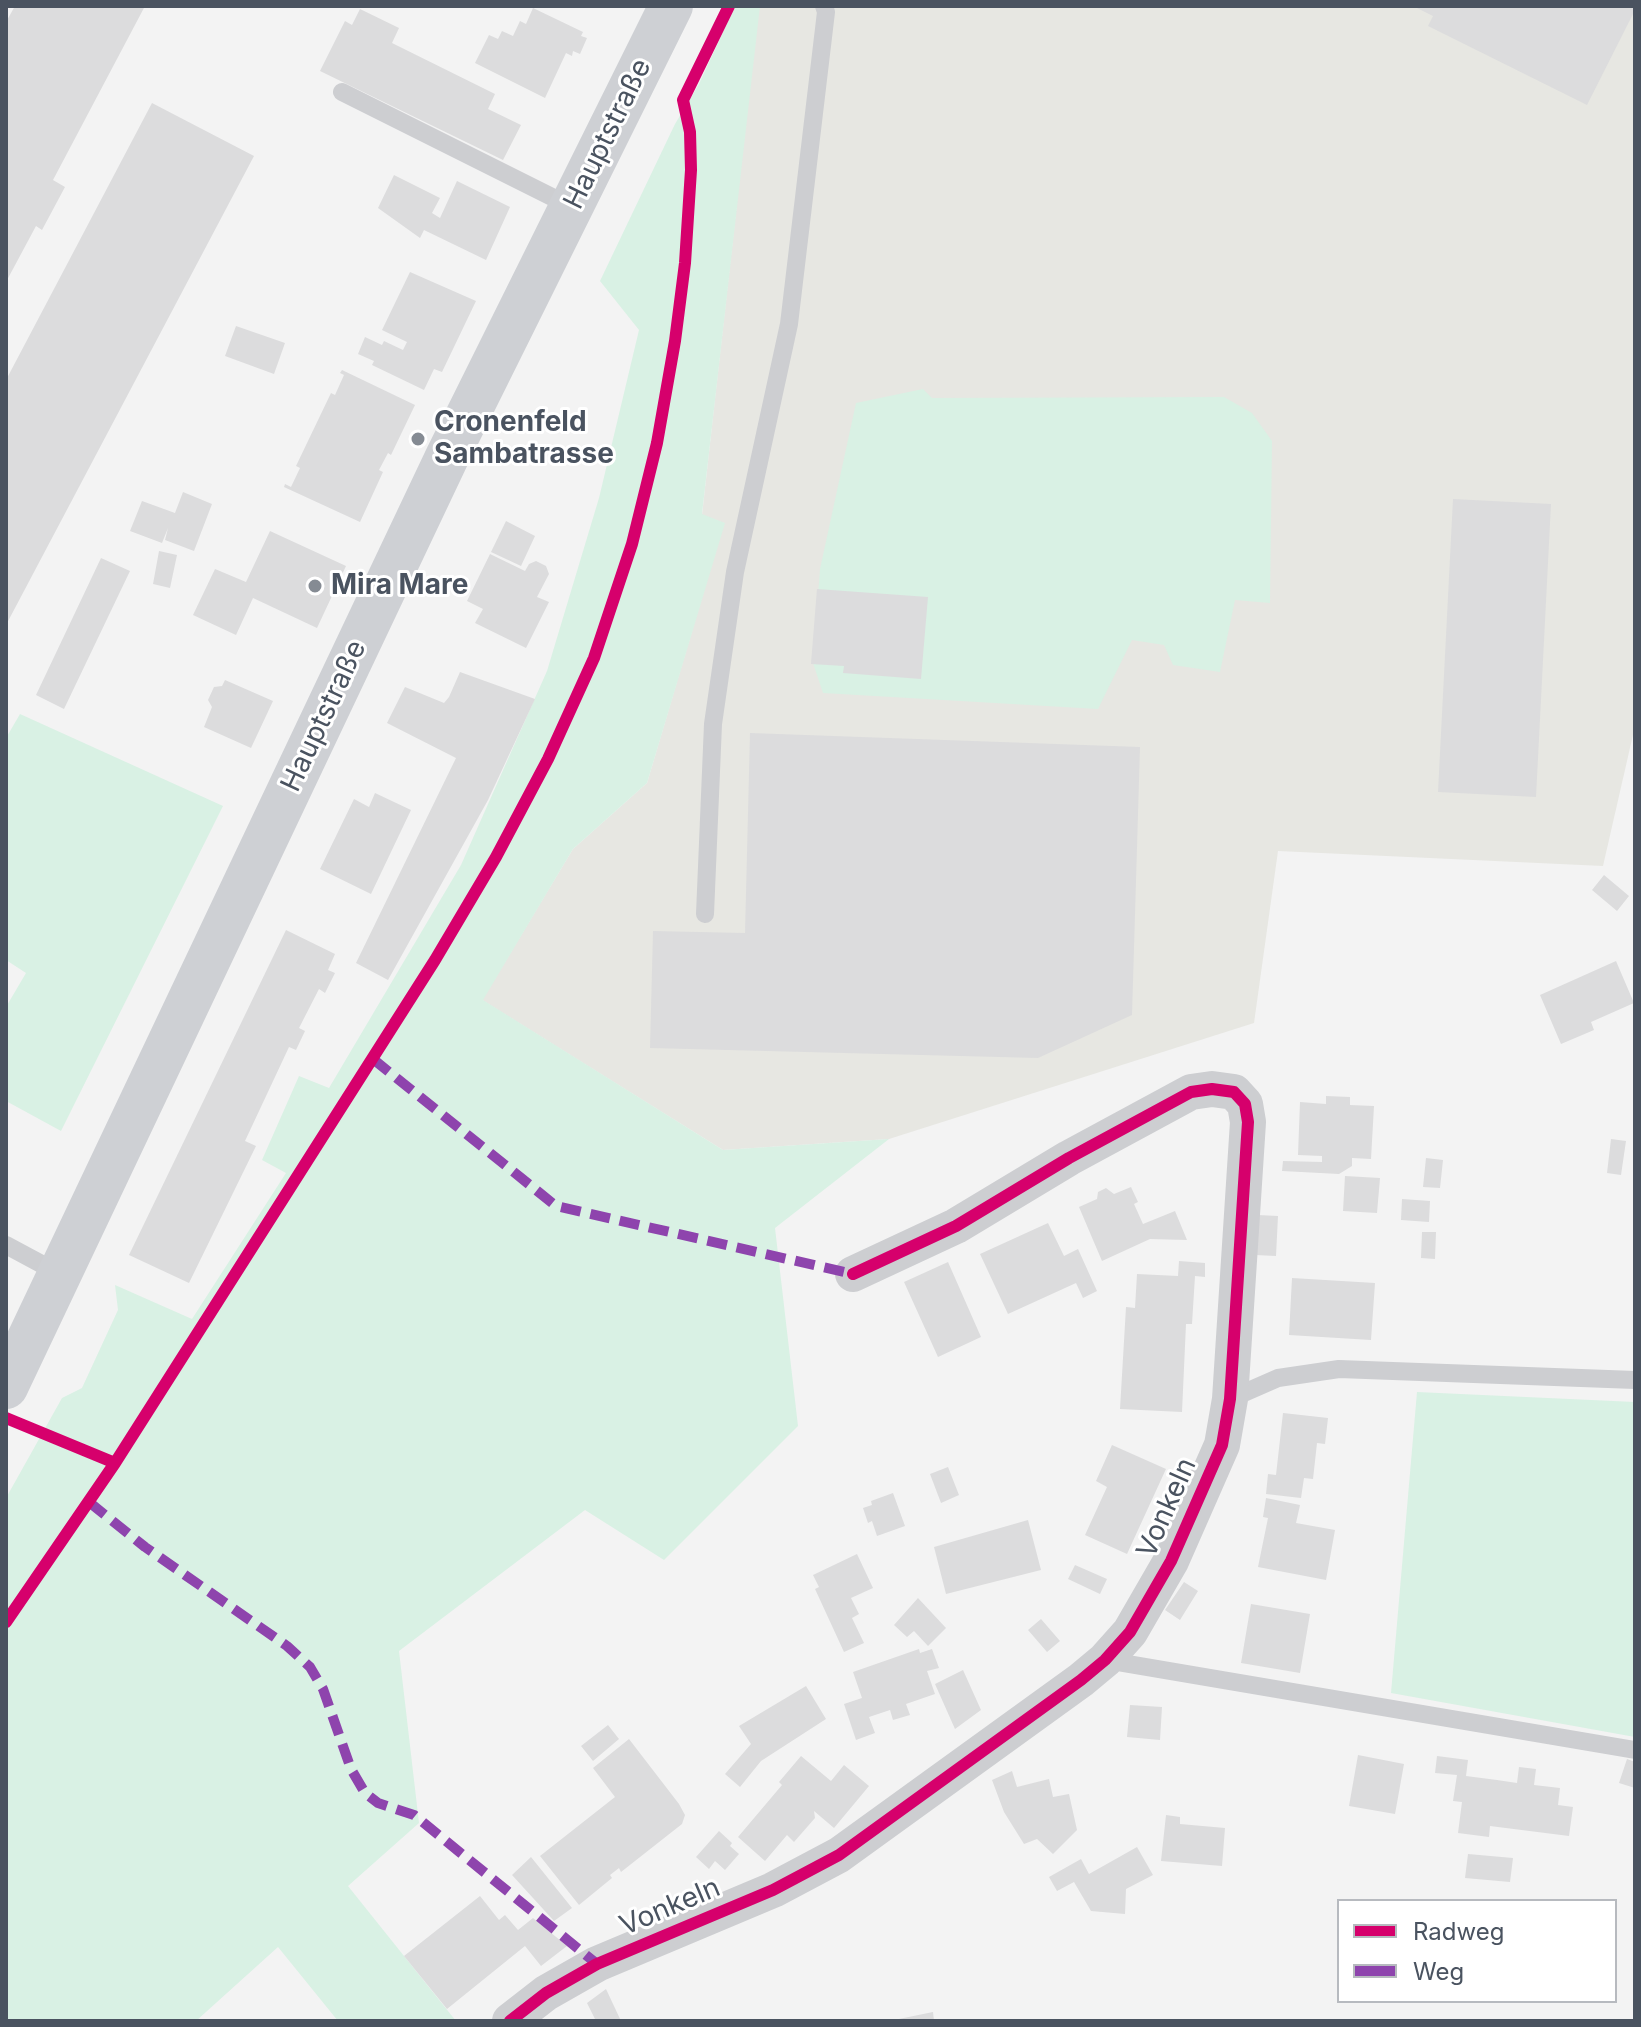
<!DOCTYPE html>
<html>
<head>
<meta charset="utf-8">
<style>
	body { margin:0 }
	#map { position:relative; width:1641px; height:2027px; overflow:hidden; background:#f3f3f3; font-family:Inter,sans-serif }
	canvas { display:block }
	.frame { position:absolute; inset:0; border:8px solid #4a5360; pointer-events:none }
	.legend { position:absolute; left:1337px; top:1899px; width:280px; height:104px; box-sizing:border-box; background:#fff; border:2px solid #b7babf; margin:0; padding:10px 14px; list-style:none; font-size:24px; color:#4a5360 }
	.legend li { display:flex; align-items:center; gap:16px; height:40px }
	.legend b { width:40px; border:2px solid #b7babf }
</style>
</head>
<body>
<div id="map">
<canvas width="1641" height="2027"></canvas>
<div class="frame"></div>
<ul class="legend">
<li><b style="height:10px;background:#d6006c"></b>Radweg</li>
<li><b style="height:10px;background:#8e44ad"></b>Weg</li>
</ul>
</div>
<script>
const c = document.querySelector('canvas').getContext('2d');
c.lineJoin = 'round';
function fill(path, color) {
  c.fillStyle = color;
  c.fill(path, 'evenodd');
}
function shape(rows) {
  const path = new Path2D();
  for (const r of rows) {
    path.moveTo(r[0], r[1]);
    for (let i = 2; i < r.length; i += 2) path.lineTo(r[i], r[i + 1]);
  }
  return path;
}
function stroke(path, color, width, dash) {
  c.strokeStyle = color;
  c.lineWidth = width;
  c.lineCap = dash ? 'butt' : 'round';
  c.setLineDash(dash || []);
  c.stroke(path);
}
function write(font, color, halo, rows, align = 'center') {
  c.font = font + ' Inter,sans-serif';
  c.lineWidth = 6;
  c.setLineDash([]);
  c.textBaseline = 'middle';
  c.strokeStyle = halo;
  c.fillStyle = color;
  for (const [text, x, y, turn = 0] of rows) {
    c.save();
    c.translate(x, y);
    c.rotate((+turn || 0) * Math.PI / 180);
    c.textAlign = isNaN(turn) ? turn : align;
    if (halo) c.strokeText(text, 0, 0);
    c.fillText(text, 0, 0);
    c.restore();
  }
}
fill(shape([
	[759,6,1635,6,1635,726,1603,866,1278,851,1254,1023,889,1139,723,1150,482,1000,573,849,647,783,724,523,702,515]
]), '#e7e7e2');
fill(shape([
	[735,6,760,6,702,514,725,523,647,783,573,849,483,1000,723,1150,889,1139,775,1228,798,1426,664,1560,585,1510,399,1651,419,1823,348,1886,456,2021,338,2021,278,1947,196,2021,6,2021,6,1498,62,1398,82,1388,118,1310,115,1285,192,1319,286,1173,262,1160,299,1076,329,1088,461,865,547,671,599,498,639,330,600,281,675,124,699,84],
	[923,389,932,398,1224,397,1252,413,1272,441,1270,603,1235,600,1220,672,1173,665,1164,645,1132,640,1098,709,823,693,813,663,820,569,856,403],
	[20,714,223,806,61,1131,6,1101,6,1007,26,973,6,960,6,738],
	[1417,1392,1635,1402,1635,1737,1391,1693]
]), '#d9f1e4');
fill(shape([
	[15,6,145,6,53,180,65,187,42,230,36,226,6,282,6,22],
	[1413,6,1635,6,1635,10,1587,105,1428,26,1433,16],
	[533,8,583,32,581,36,587,38,580,54,573,51,572,56,566,53,545,98,475,63,489,35,498,39,502,31,513,36,520,21,526,24],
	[360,9,399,28,392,43,495,94,488,109,521,125,503,160,320,71,345,21,352,25],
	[152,103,254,156,6,625,6,380],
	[394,175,440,198,432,213,440,218,457,181,510,207,486,260,424,230,420,238,378,208],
	[410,272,476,301,442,372,434,369,424,390,372,365,374,361,358,354,365,337,382,345,384,341,403,350,407,342,382,330],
	[236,326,285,343,274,374,225,356],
	[342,370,415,405,391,455,388,453,379,470,383,472,360,522,284,487,285,484,291,487,300,468,296,466,331,393,335,395,344,375,340,373],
	[183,492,212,504,194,551,165,540,168,528,162,543,130,531,142,501,175,513],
	[1453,499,1551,504,1536,797,1438,792],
	[506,521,535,536,521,566,491,552],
	[270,531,346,566,317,628,253,598,236,635,193,615,215,569,246,582],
	[159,551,177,555,170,588,153,584],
	[490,554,525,571,529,564,536,561,546,566,549,574,537,597,549,602,526,648,475,623,483,609,467,601],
	[101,558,130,571,64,709,36,695],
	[817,589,928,597,921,679,843,673,844,666,811,664],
	[460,672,535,699,488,800,388,980,356,963,456,758,387,723,405,687,444,703,449,697],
	[225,680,273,701,251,748,204,727,212,707,208,700,214,687,222,686],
	[750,733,1140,747,1132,1015,1038,1058,650,1048,653,931,745,933],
	[375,793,411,810,371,894,320,869,354,799,369,807],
	[1604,875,1629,896,1617,911,1592,890],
	[286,930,335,954,328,970,335,973,325,993,319,989,299,1028,305,1031,296,1050,289,1047,245,1141,256,1146,189,1283,129,1255],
	[1616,961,1634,1003,1591,1022,1594,1030,1561,1044,1540,995],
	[1326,1096,1350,1097,1350,1105,1374,1106,1371,1159,1352,1158,1352,1166,1339,1174,1282,1171,1283,1161,1322,1162,1322,1156,1298,1155,1300,1102,1326,1104],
	[1611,1139,1626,1141,1621,1175,1607,1173],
	[1426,1158,1443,1160,1440,1188,1423,1187],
	[1345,1176,1380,1178,1377,1213,1343,1211],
	[1131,1187,1138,1202,1134,1204,1143,1224,1175,1211,1187,1240,1150,1239,1102,1261,1079,1207,1097,1199,1098,1192,1106,1188,1114,1194],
	[1402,1199,1430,1201,1429,1222,1401,1220],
	[1258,1215,1278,1216,1276,1256,1255,1255],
	[1048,1223,1064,1256,1078,1249,1097,1291,1083,1298,1076,1283,1008,1314,980,1254],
	[1422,1232,1436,1232,1435,1259,1421,1258],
	[1179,1261,1205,1263,1205,1277,1195,1276,1192,1324,1186,1324,1182,1412,1120,1409,1126,1307,1135,1308,1137,1274,1178,1276],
	[948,1262,981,1337,938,1357,904,1282],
	[1292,1278,1375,1283,1371,1340,1289,1335],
	[1283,1413,1328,1418,1325,1444,1317,1443,1313,1479,1304,1478,1301,1498,1266,1494,1268,1474,1276,1475],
	[1112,1445,1166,1469,1127,1554,1085,1535,1107,1487,1096,1481],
	[948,1467,959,1495,941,1503,930,1474],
	[893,1493,905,1526,877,1536,872,1521,868,1523,863,1508,872,1505,871,1501],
	[1266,1498,1300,1505,1296,1523,1335,1530,1326,1580,1258,1567,1268,1518,1263,1517],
	[1028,1520,1041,1570,946,1594,934,1547],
	[857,1554,873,1588,851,1598,859,1614,852,1618,864,1643,844,1652,815,1589,819,1587,813,1575],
	[1075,1565,1107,1579,1100,1594,1068,1579],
	[1184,1582,1198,1591,1180,1620,1165,1610],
	[918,1598,946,1628,928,1646,914,1631,907,1637,894,1625],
	[1251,1604,1310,1614,1300,1673,1241,1663],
	[1041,1619,1060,1641,1047,1652,1028,1630],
	[919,1649,920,1653,932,1649,939,1668,927,1671,935,1694,906,1704,910,1715,893,1720,890,1710,869,1717,875,1733,856,1740,844,1704,862,1698,853,1672],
	[963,1670,981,1710,955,1729,935,1684],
	[806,1686,826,1719,761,1761,740,1787,725,1774,751,1744,739,1726],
	[1130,1705,1162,1707,1160,1740,1127,1737],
	[608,1725,619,1739,593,1761,581,1746],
	[629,1739,679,1804,685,1815,682,1824,621,1872,619,1868,610,1875,612,1878,579,1905,540,1856,615,1797,593,1768],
	[1358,1755,1404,1764,1395,1814,1349,1806],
	[801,1756,831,1781,844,1765,869,1786,834,1828,814,1811,815,1818,794,1842,787,1835,765,1861,738,1837,782,1785,779,1782],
	[1437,1756,1468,1760,1466,1776,1497,1780,1517,1783,1519,1767,1536,1769,1534,1785,1560,1788,1558,1805,1573,1807,1569,1836,1490,1826,1489,1837,1458,1833,1462,1802,1453,1801,1457,1775,1435,1773],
	[1627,1759,1635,1762,1635,1788,1619,1783],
	[1012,1771,1017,1787,1049,1779,1053,1797,1069,1794,1077,1830,1053,1854,1037,1839,1024,1844,1004,1812,992,1780],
	[1166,1815,1180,1817,1180,1824,1225,1828,1222,1866,1161,1861],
	[719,1831,732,1843,730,1846,739,1854,725,1870,715,1861,709,1869,696,1857],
	[1137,1847,1153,1875,1126,1889,1125,1914,1091,1911,1074,1882,1057,1891,1049,1877,1081,1859,1089,1874],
	[1468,1854,1513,1858,1510,1882,1465,1878],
	[531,1857,572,1908,554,1921,512,1875],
	[480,1896,499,1920,505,1915,518,1930,533,1918,567,1946,541,1966,525,1946,447,2009,404,1956],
	[606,1989,621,2021,596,2021,587,2003],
	[933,2012,934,2021,894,2021,894,2020]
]), '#dcdcdd');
stroke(shape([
	[342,92,572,207],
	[705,914,713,724,735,572,789,324,826,12,824,6],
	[6,1245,60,1274],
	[1230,1399,1278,1378,1339,1369,1635,1380],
	[1105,1660,1635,1750]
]), '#cdced1', 18);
stroke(shape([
	[510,2021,546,1993,597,1964,773,1890,839,1855,1081,1680,1105,1660,1130,1632,1171,1561,1222,1445,1230,1399,1248,1122,1245,1104,1234,1092,1212,1089,1191,1092,1069,1158,956,1226,853,1274]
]), '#cdced1', 36);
stroke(shape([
	[6,1387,447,457,671,6]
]), '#ced0d4', 44);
stroke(shape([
	[373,1059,556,1206,853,1274],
	[89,1502,145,1547,287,1646,310,1667,323,1689,351,1769,365,1793,378,1803,414,1815,597,1964]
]), '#8e44ad', 10, [20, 10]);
stroke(shape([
	[6,1418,115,1463],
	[6,1622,115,1463,435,960,496,857,548,759,594,658,632,544,657,443,675,341,685,263,691,170,690,132,683,100,729,6],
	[510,2021,546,1993,597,1964,773,1890,839,1855,1081,1680,1105,1660,1130,1632,1171,1561,1222,1445,1230,1399,1248,1122,1245,1104,1234,1092,1212,1089,1191,1092,1069,1158,956,1226,853,1274]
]), '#d6006c', 12);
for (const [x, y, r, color] of [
	[418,439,8,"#858b93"],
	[315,586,8,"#858b93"]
]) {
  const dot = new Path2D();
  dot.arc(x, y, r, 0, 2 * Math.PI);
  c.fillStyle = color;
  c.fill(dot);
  stroke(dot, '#fff', 3);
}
write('28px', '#4a5360', '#fff', [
	["Hauptstraße",608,134,-64],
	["Hauptstraße",324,716,-65],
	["Vonkeln",1167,1508,-66],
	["Vonkeln",670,1907,-23]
]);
write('bold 28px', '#4a5360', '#fff', [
	["Cronenfeld",434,423],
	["Sambatrasse",434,455],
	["Mira Mare",331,586]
], 'left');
</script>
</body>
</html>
